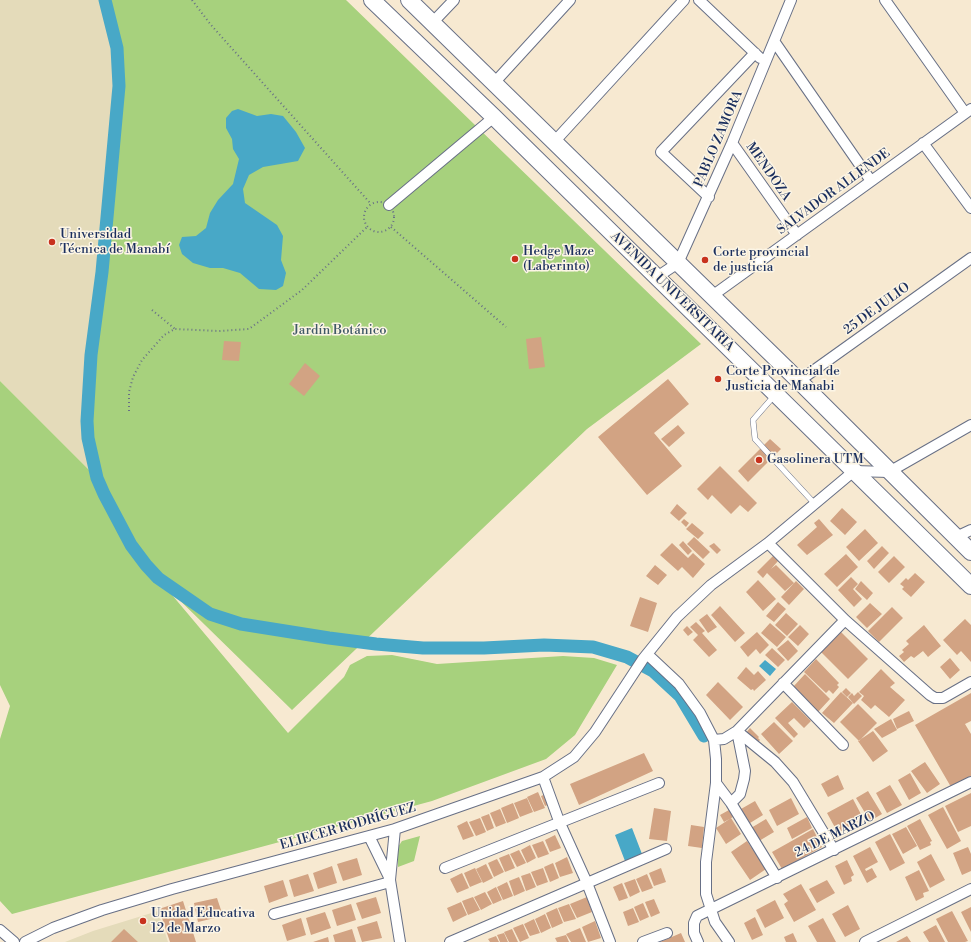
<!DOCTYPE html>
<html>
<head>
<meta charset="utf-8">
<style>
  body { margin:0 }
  canvas { display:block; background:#f7e9d1 }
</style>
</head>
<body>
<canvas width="971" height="942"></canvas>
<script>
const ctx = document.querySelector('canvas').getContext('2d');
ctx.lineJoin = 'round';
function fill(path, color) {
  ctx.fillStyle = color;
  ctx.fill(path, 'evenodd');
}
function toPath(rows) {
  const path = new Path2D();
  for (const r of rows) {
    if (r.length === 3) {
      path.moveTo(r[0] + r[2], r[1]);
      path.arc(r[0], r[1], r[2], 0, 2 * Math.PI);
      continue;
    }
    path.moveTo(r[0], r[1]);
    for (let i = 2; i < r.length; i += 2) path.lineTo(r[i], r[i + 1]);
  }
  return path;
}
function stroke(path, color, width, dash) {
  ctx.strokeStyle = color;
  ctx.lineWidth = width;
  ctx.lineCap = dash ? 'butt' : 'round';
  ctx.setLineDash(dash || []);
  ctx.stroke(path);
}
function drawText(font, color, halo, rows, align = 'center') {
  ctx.font = font + ' "Libre Bodoni",serif';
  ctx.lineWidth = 3;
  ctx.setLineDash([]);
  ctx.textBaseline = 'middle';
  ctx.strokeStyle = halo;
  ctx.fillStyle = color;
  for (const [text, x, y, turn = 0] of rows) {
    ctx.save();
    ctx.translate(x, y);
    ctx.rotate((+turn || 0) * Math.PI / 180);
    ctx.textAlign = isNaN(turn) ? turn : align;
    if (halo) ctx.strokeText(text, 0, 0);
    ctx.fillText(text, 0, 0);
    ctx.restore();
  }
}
fill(toPath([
  [0,0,105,0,117,48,119,86,117,114,89,383,88,438,97,478,0,381],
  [158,911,168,942,65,942,93,931]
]), '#e4dbba');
fill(toPath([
  [105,0,346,0,701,344,587,429,292,710,162,583,288,733,344,677,350,665,367,656,392,655,437,664,563,656,594,658,617,665,575,735,546,759,432,801,12,914,0,901,0,739,10,706,0,685,0,381,96,477,88,438,89,383,119,86,117,48],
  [420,836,414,861,398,867,398,847,402,841]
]), '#a7d17d');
fill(toPath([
  [238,109,257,116,271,114,283,116,296,132,305,148,298,161,263,167,249,175,243,189,245,203,277,225,283,236,281,260,286,273,283,286,276,290,259,289,240,273,223,268,210,268,193,263,182,254,179,245,182,237,196,236,206,228,210,213,218,200,233,184,239,159,233,149,232,139,226,128,226,118,232,111],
  [765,660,776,669,770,676,759,666],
  [632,828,642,854,625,861,615,835]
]), '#48a8c7');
stroke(toPath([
  [105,0,117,48,119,86,102,272,91,355,87,421,88,438,97,478,104,494,131,545,146,565,158,578,210,614,241,624,329,638,376,644,423,648,484,648,544,645,593,647,627,657,653,671,680,696,704,736]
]), '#48a8c7', 13);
fill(toPath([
  [541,337,545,367,529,369,526,339],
  [224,341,241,342,239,361,222,360],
  [305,363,320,376,304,396,289,384],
  [668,379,689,404,654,433,682,466,647,495,598,437],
  [678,425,685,433,669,447,661,439],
  [770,439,781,449,748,482,738,471],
  [720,466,757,503,748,512,740,505,731,514,712,495,708,500,697,489],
  [677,504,687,513,679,521,670,513],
  [842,508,857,522,845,535,830,521],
  [684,519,689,523,686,527,681,522],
  [819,519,833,535,807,555,797,545,817,527,814,523],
  [692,523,704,533,698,539,686,529],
  [865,529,878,543,859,561,846,547],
  [694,537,710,552,703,559,687,544],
  [683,541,692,551,688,555,679,545],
  [672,543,688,558,693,553,705,564,693,578,682,567,678,571,660,555],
  [714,543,721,550,717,554,709,546],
  [882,546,889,553,874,569,867,561],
  [846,554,858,567,837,587,824,574],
  [773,556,778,561,771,569,776,565,794,583,785,591,767,573,763,578,757,572],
  [894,556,905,567,889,583,878,572],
  [655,565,667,575,658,585,646,576],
  [915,573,925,582,911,597,902,589,904,587,900,584,906,578,908,580],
  [851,577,858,584,853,589,862,599,854,607,838,590],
  [758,580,776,599,763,611,746,592],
  [796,581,804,589,789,605,781,597],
  [861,581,873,593,867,600,855,589],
  [640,597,657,603,648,632,630,626],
  [778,602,786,609,774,622,766,616],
  [870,603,882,614,867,628,856,617],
  [720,606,745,633,735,642,711,615],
  [892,607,903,618,879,642,868,631],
  [786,613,798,624,787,636,775,625],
  [707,614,717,627,708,633,699,620],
  [965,619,971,625,971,662,961,651,957,655,943,640],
  [696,622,705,631,702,633,717,650,709,657,693,640,698,635,690,627],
  [770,623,786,637,777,647,761,633],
  [800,625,809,634,798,646,788,637],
  [924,625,941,646,928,657,923,651,914,658,911,656,904,662,899,656,904,652,902,650,909,644,906,641],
  [687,626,693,632,688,636,683,630],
  [757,632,769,645,760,654,756,649,748,657,740,647],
  [841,632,868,659,848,679,821,652],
  [788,640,798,651,788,661,777,649],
  [772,648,785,660,778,667,765,655],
  [950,658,960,670,950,679,940,667],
  [816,659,839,683,837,685,839,687,833,694,829,690,826,693,804,672],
  [746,667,754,675,758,671,766,680,754,691,753,689,751,690,737,678],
  [881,669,895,683,890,687,905,700,889,717,875,705,871,709,861,700,864,696,859,692],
  [805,674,830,699,818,712,793,687],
  [718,682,743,707,730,720,706,695],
  [846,688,851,693,847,697,842,692],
  [841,692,853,703,834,723,822,713],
  [858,692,862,696,854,704,848,697,852,693,854,696],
  [971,693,971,721,965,724,971,734,971,776,951,787,915,725],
  [792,702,811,721,804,728,794,718,788,723,798,734,794,738,775,718],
  [858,704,877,723,859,741,840,722],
  [909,711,914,721,897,729,893,719],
  [891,719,897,730,882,738,874,729],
  [774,722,793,741,779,754,761,734],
  [750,728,759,737,758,738,760,740,756,744,745,734],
  [873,731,888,751,873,762,858,741],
  [644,753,653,771,579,805,570,784],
  [925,762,940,784,927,793,911,771],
  [910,773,921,793,909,800,898,780],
  [838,775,844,789,828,797,821,784],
  [890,785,902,805,887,813,876,793],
  [868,791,882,814,870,821,856,798],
  [538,792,545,808,534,812,527,797],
  [549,793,553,803,545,806,541,796],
  [971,793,971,826,958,832,945,806],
  [527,798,533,812,520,817,514,803],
  [791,798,799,814,777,826,769,810],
  [853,799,863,818,838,833,827,813],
  [755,801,763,815,750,823,741,809],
  [513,803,519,818,507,823,501,808],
  [943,807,961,841,947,849,928,815],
  [654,808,671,811,667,841,649,839],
  [500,809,506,823,496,827,490,813],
  [729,810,733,817,724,822,720,815],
  [489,814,494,828,487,831,481,817],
  [807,817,812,828,792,839,787,828],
  [480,818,486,832,476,836,469,822],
  [731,818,741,834,726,844,716,828],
  [766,819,774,832,759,841,751,828],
  [920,819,932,841,930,842,931,845,920,850,907,826],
  [467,821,474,836,463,840,457,826],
  [691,825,704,827,702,848,688,846],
  [906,827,917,846,903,854,892,834],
  [813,829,822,847,782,869,772,852],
  [890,834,905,863,890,871,875,842],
  [555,835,561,848,550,852,545,840],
  [543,841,549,854,538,858,532,845],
  [747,841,766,869,750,880,731,852],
  [530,845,536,858,527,863,521,850],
  [870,847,878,862,865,869,866,871,872,868,877,877,867,883,853,856],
  [968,847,971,854,971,871,962,875,953,853],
  [519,850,526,863,517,867,510,854],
  [509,854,515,868,505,872,499,858],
  [931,854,945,880,930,888,917,862],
  [567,857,573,873,560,877,555,863],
  [357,858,362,875,343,881,337,864],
  [497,859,504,872,494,877,488,863],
  [847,860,854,875,851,877,852,881,844,885,835,866],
  [553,863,559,878,550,882,544,867],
  [486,864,493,878,483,883,476,869],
  [332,866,337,883,318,889,313,873],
  [475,868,482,882,470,887,464,873],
  [543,868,548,882,537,886,531,872],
  [661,868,666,882,654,886,649,873],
  [919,870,929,891,923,893,924,897,916,901,905,877],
  [462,873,469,888,457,893,450,879],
  [530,873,536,887,526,891,521,876],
  [308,874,314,891,294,897,289,880],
  [647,874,653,888,642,892,636,879],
  [519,877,525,891,514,896,509,881],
  [635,879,640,892,630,897,624,883],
  [283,880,288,896,269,903,264,886],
  [827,880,835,893,817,903,809,889],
  [507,882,513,896,503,900,497,887],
  [622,883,628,898,619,901,613,887],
  [801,884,816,910,794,922,784,904,788,901,783,894],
  [496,887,502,900,493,904,487,892],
  [485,892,492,904,481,910,474,897],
  [376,897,381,913,362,919,356,903],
  [473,897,480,910,468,915,462,901],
  [587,897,592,912,577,918,570,904],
  [217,898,223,916,198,922,194,903],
  [654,899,660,913,651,917,645,902],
  [775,900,784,918,765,928,756,910],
  [183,901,196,942,170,942,159,909],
  [461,902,467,915,453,922,447,908],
  [643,903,649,917,640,921,634,907],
  [351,904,356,920,337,926,332,910],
  [569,904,576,919,564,922,558,908],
  [848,905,860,929,845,937,832,914],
  [971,907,971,932,961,912],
  [557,908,563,923,552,928,546,913],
  [633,908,639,922,628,926,623,912],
  [952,911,968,941,965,942,948,942,936,919],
  [325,912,331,928,311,935,306,918],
  [545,914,551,928,541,933,535,919],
  [755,917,763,935,752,940,744,923],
  [301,918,306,935,287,941,282,925],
  [823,918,836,942,817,942,808,926],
  [534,919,540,933,530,936,524,924],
  [377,921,382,938,362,942,357,927],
  [595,921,601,938,588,942,582,927],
  [523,924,529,938,520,942,513,928],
  [936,925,945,942,929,942,923,932],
  [580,928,586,942,571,942,566,934],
  [124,929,138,942,111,942],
  [352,929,356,942,335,942,333,935],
  [512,929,518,942,509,942,504,932],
  [504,933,508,942,500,942,497,935],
  [681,933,685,942,660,942],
  [793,933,797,942,786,942,784,937],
  [566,935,569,942,557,942,555,938],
  [496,936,499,942,490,942,488,939],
  [907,936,911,942,896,942],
  [328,937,329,942,313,942]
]), '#d2a383');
const lane = toPath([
  [774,396,753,420,755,439,814,503]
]);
const street = toPath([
  [699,0,760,58],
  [885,0,965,113],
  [433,22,454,0],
  [774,41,871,181],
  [495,82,570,0],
  [555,141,684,0],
  [732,143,797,235],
  [923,143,971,208],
  [709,197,661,152,755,53],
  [389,205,494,117],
  [657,277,678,263,732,143,791,0],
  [712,296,971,109],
  [799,381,971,258],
  [956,537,971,530],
  [768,543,845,620,930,695,935,698,943,698,971,682],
  [647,654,679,684,700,713,714,740,716,759,716,783,706,862,706,894,715,922,729,942],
  [783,683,843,745],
  [737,731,775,762,793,782,834,850],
  [714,740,724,739,737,731,845,620],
  [543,777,559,821,587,883,610,942],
  [716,783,731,803,777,878],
  [731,803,740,794,744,779,745,771,737,731],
  [395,829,390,880,400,942],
  [369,836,390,879],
  [445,868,659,783],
  [274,914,390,882],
  [0,930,14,942],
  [25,942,53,928,102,910,172,889,395,829,543,777,574,757,595,732,643,659,677,617,711,585,768,543,854,471,889,472,971,425],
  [450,942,666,849],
  [643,942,667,933],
  [698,942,694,933,694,923,697,916,971,782],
  [865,942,971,889]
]);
const primary = toPath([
  [372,0,494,117,971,586],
  [409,0,799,381,971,552]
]);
stroke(lane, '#687086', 6);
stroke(street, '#687086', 12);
stroke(primary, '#687086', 18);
stroke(toPath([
  [192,0,211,25,371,204],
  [379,217,15],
  [391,227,506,327],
  [152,310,175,329],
  [129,411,129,392,133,377,142,360,164,335,175,329,219,331,249,329,302,290,367,227]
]), '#687086', 2, [1, 3]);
stroke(lane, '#fff', 5);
stroke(street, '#fff', 10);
stroke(primary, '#fff', 16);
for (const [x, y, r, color] of [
  [52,242,4,"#c8321e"],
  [515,259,4,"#c8321e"],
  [705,260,4,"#c8321e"],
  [718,379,4,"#c8321e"],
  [759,460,4,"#c8321e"],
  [143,921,4,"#c8321e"]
]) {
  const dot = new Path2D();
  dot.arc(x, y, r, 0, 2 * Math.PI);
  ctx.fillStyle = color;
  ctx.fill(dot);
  stroke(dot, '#fcf5e5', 1.5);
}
drawText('13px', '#1b2f5e', '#fcf5e5', [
  ["PABLO ZAMORA",719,139,-67],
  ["MENDOZA",768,172,55],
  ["SALVADOR ALLENDE",834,192,-36],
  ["AVENIDA UNIVERSITARIA",672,292,44],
  ["25 DE JULIO",877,309,-36],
  ["ELIECER RODRÍGUEZ",348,827,-16],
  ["24 DE MARZO",835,835,-26]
]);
drawText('13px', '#1b2f5e', '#fcf5e5', [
  ["Universidad",60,235],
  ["Técnica de Manabí",60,250],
  ["Hedge Maze",523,252],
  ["(Laberinto)",523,267],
  ["Corte provincial",713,253],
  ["de justicia",713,268],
  ["Corte Provincial de",726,372],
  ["Justicia de Manabi",726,387],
  ["Gasolinera UTM",767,460],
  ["Unidad Educativa",151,914],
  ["12 de Marzo",151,929]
], 'left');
drawText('13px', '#3e5866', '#fcf5e5', [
  ["Jardín Botánico",340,331]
]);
</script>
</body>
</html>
